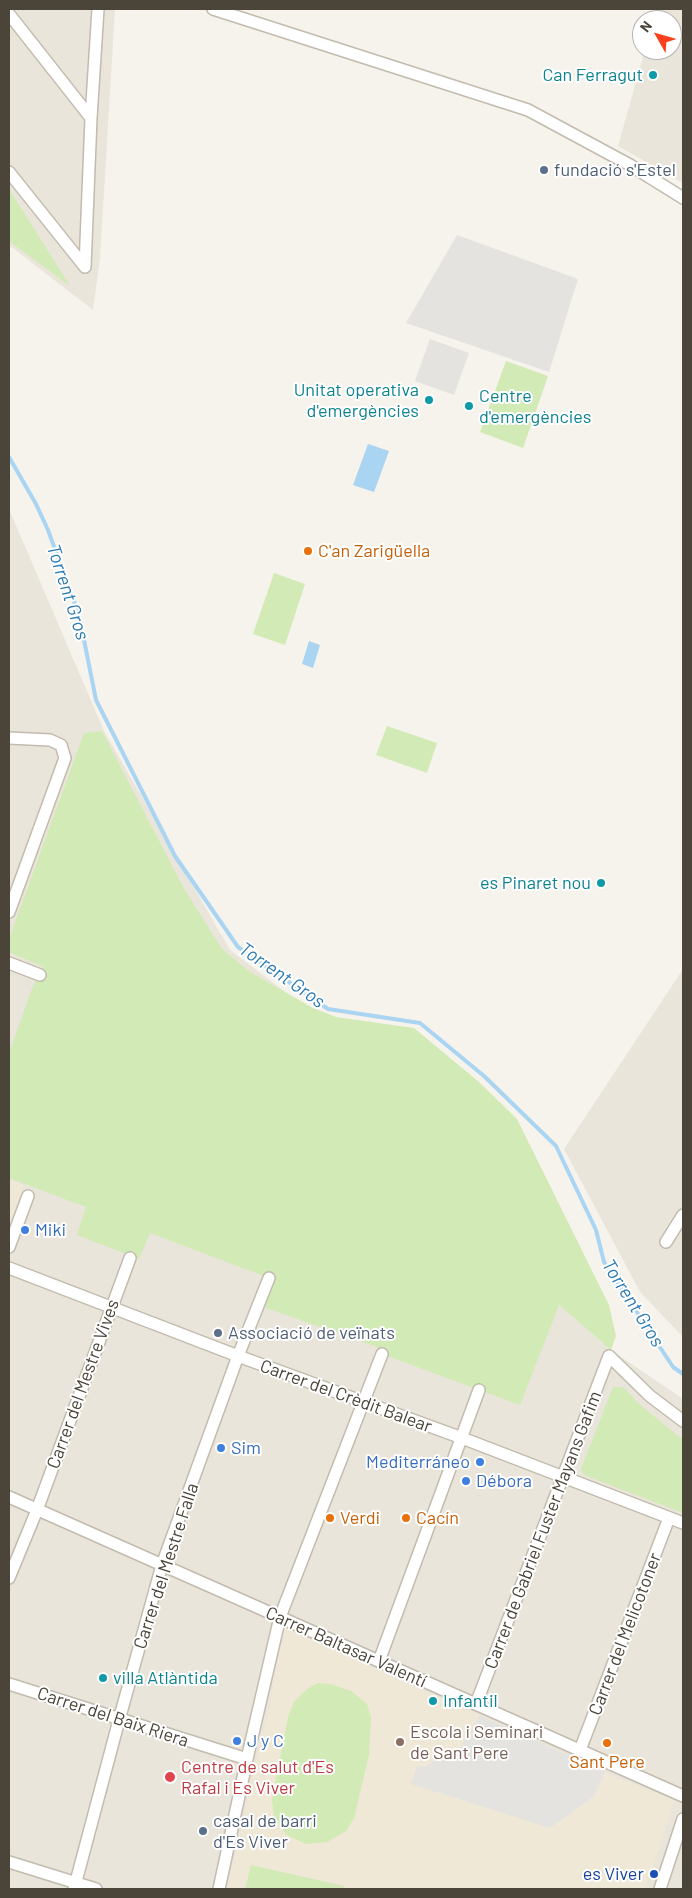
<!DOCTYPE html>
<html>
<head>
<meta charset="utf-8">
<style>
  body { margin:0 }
  #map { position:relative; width:692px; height:1898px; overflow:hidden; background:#f6f3ec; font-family:Barlow,sans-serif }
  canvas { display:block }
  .frame { position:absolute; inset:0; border:10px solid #4b4439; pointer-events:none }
  .north { position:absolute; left:632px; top:10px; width:50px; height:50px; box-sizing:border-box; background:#fff; border:1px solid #b7b4b0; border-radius:50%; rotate:308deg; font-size:14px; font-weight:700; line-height:20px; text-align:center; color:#4b4439 }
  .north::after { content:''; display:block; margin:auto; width:18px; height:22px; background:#fc3f1d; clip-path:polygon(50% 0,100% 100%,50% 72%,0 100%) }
</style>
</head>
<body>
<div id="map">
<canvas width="692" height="1898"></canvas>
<div class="frame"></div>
<div class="north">N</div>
</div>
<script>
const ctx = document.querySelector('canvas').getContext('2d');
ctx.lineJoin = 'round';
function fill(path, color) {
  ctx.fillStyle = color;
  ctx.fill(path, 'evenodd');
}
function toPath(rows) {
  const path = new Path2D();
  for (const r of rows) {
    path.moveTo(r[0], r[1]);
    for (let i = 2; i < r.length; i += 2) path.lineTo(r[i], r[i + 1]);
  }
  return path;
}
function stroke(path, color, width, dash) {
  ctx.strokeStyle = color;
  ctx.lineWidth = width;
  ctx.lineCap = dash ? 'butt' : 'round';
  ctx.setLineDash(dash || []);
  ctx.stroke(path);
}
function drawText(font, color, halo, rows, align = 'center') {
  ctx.font = font + ' Barlow,sans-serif';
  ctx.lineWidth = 4;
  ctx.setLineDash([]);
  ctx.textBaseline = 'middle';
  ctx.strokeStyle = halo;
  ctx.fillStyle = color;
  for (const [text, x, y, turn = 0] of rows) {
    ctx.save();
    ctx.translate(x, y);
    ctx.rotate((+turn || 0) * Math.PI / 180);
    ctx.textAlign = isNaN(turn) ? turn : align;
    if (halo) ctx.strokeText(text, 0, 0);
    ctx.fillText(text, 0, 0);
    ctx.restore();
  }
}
fill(toPath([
  [9,9,115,9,100,258,93,310,9,245],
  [657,9,683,9,683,183,618,146,645,50,672,50,672,20,654,20],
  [9,509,104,731,230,950,325,1022,559,1305,611,1350,683,1399,683,1889,9,1889],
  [683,969,683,1337,640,1292,564,1149]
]), '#eae5da');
fill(toPath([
  [9,1179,24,1185,9,1225],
  [284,1628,616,1777,674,1801,646,1889,227,1889,270,1704]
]), '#efe8d6');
fill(toPath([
  [9,189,70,286,9,241],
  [506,361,548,376,523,448,480,432],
  [274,573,305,584,285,645,253,634],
  [387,726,437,743,427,773,376,755],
  [102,731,183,887,222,949,250,972,313,1008,336,1017,414,1028,479,1082,517,1119,609,1305,616,1336,611,1350,559,1305,520,1405,382,1354,377,1347,266,1308,269,1278,150,1233,139,1259,77,1235,86,1207,9,1178,9,1053,33,986,40,975,43,967,9,952,9,939,84,733],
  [613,1387,623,1387,638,1403,683,1440,683,1513,584,1475,581,1469],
  [318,1683,330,1684,351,1691,367,1704,371,1717,369,1755,354,1818,346,1831,327,1842,305,1844,287,1835,274,1819,272,1799,288,1717,294,1702,306,1690],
  [251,1865,344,1886,343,1889,245,1889]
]), '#d2eab5');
fill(toPath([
  [457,235,578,279,549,372,406,323],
  [430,339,469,353,454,395,415,381],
  [480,1716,605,1772,594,1796,550,1828,411,1784,417,1766,425,1767,437,1759,452,1761]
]), '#e5e3e0');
fill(toPath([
  [368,444,389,451,374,492,353,485],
  [309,641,320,645,313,668,302,664]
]), '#a9d4f2');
stroke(toPath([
  [9,457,36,504,48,530,79,615,96,700,175,856,238,947,328,1009,420,1023,484,1076,556,1146,596,1230,604,1262,673,1367,683,1374]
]), '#a9d4f2', 4);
const minor = toPath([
  [213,9,528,110,630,165,683,198],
  [9,14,91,118],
  [9,172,85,267],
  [85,267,91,118,98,9],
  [9,738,50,740,61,745,65,758,9,912],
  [9,963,40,975],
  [666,1242,683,1215],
  [9,1247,28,1196],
  [9,1268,238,1356,462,1438,683,1523],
  [9,1497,683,1796],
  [9,1578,37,1510,130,1258],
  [379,1661,479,1390],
  [9,1684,247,1759],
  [476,1704,609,1356,650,1396,683,1421],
  [580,1750,669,1518],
  [9,1862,96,1889],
  [74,1889,119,1720,162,1565,238,1356,269,1278],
  [219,1889,247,1759,280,1617,382,1354],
  [660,1889,683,1819]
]);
stroke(minor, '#c2bbae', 14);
stroke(minor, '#fff', 11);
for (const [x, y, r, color] of [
  [653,75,5,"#0f9aa8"],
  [544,170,5,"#5c6f8a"],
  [429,400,5,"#0f9aa8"],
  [469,406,5,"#0f9aa8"],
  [308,551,5,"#e8710a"],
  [601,883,5,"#0f9aa8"],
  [25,1230,5,"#3f7fe0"],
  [218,1333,5,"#5c6f8a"],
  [221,1448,5,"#3f7fe0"],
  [480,1462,5,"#3f7fe0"],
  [466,1481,5,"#3f7fe0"],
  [330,1518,5,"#e8710a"],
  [406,1518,5,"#e8710a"],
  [103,1678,5,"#0f9aa8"],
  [433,1701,5,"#0f9aa8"],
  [237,1741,5,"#3f7fe0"],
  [400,1742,5,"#8d6e63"],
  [607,1743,5,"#e8710a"],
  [170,1777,6,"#e0444e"],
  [203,1831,5,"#5c6f8a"],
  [654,1874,5,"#1a4fb4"]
]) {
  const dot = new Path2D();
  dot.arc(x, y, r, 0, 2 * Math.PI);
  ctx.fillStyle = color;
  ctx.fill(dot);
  stroke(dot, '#fff', 2);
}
drawText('18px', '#0d838f', '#fff', [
  ["Can Ferragut",643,75],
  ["Unitat operativa",419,390],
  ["d'emergències",419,411],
  ["Centre",479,396,"left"],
  ["d'emergències",479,417,"left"],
  ["es Pinaret nou",591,883],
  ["villa Atlàntida",113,1678,"left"],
  ["Infantil",443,1701,"left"]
], 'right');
drawText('18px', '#4e5e75', '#fff', [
  ["fundació s'Estel",554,170],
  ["Associació de veïnats",228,1333],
  ["casal de barri",213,1821],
  ["d'Es Viver",213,1842]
], 'left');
drawText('18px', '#c56008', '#fff', [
  ["C'an Zarigüella",318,551],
  ["Verdi",340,1518],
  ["Cacín",416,1518],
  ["Sant Pere",607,1762,"center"]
], 'left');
drawText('18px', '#366cbe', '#fff', [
  ["Miki",35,1230],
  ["Sim",231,1448],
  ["Mediterráneo",470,1462,"right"],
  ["Débora",476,1481],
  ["J y C",247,1741]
], 'left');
drawText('18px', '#4b4439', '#fff', [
  ["Carrer del Mestre Vives",83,1384,-70],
  ["Carrer del Crèdit Balear",346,1396,20],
  ["Carrer de Gabriel Fuster Mayans Gafim",543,1530,-69],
  ["Carrer del Mestre Falla",166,1566,-72],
  ["Carrer del Melicotoner",625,1634,-69],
  ["Carrer Baltasar Valentí",346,1647,24],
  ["Carrer del Baix Riera",113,1717,18]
]);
drawText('18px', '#785e54', '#fff', [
  ["Escola i Seminari",410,1732],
  ["de Sant Pere",410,1753]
], 'left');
drawText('18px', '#be3a42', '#fff', [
  ["Centre de salut d'Es",181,1767],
  ["Rafal i Es Viver",181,1788]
], 'left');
drawText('18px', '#164399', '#fff', [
  ["es Viver",644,1874]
], 'right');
drawText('italic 19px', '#2e7ab2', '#fff', [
  ["Torrent Gros",68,592,72],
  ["Torrent Gros",282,975,35],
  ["Torrent Gros",633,1303,58]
]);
</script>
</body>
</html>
